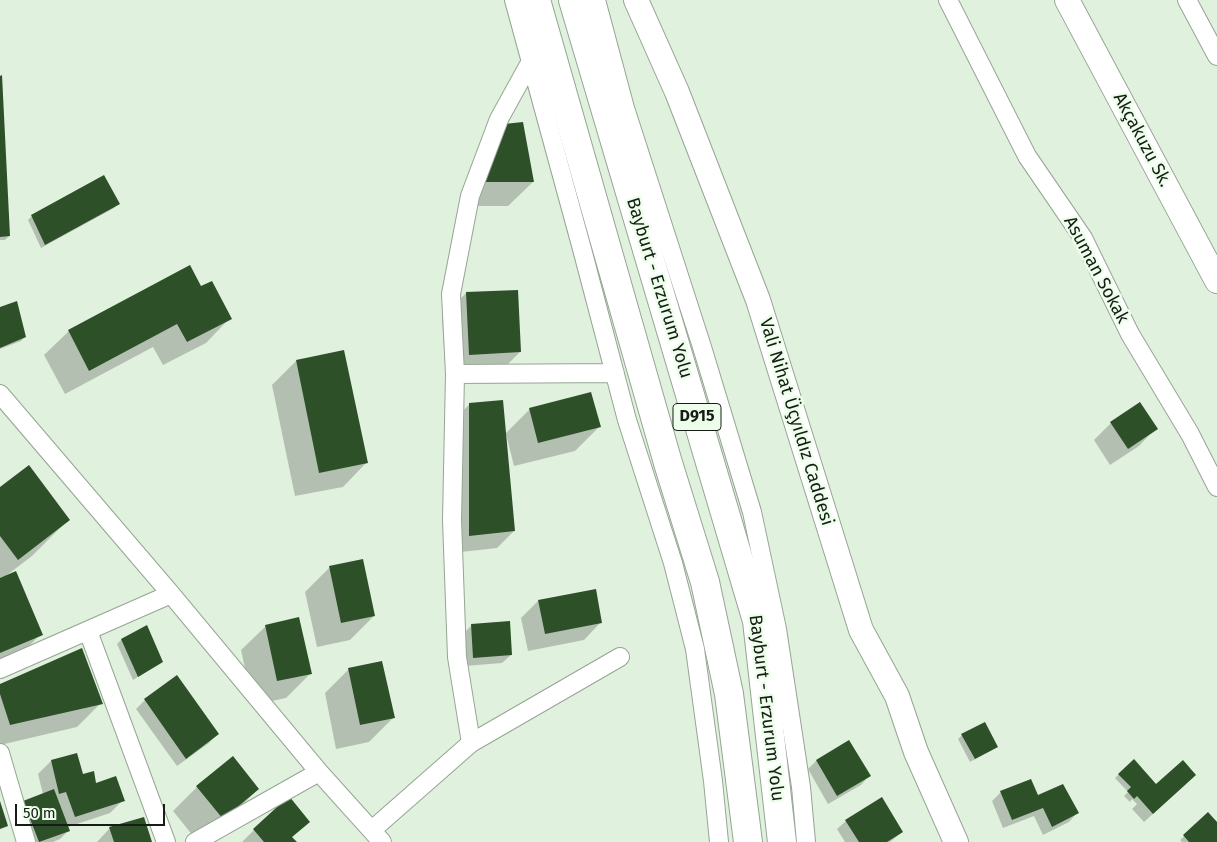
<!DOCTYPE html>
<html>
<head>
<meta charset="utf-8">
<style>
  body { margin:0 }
  #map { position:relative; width:1217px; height:842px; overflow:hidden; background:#e0f1de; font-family:"Fira Sans",sans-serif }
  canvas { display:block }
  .scale { position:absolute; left:15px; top:804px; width:150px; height:22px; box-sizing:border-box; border:2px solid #161c16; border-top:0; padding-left:6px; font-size:15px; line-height:18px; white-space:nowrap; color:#161c16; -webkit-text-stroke:4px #edfeeb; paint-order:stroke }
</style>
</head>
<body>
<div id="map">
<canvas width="1217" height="842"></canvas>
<div class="scale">50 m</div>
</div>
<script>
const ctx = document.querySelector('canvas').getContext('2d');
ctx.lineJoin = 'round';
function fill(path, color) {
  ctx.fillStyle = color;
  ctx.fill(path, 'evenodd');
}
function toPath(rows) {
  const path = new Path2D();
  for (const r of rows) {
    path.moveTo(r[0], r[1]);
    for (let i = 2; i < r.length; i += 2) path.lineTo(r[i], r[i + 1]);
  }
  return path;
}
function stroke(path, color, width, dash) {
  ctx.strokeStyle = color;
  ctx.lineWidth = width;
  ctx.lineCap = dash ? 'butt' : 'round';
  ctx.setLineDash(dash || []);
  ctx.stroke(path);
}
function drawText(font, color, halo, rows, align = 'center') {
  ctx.font = font + ' "Fira Sans",sans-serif';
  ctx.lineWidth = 5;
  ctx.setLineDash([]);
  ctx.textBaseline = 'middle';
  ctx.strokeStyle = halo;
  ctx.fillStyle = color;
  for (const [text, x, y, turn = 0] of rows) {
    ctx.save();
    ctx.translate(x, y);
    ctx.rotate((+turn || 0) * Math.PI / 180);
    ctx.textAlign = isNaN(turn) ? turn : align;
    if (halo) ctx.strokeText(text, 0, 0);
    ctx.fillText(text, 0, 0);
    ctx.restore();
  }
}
fill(toPath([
  [0,77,9,236,5,240,0,240],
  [480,149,533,182,508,206,462,206],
  [118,204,114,208,41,248,28,220,32,216],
  [201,288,230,318,206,343,163,365,153,347,65,394,44,355,69,331],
  [466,293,520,352,496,376,446,378,442,318],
  [0,308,25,337,21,341,0,349],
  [296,361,367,462,343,487,295,496,272,385],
  [470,404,514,531,497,548,452,553,452,421],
  [530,409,599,427,575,451,514,466,506,434,505,434],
  [1111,423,1156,428,1139,446,1110,465,1094,440],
  [0,488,69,519,32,556,7,575,41,634,4,671,0,673],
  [329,568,374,616,350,640,317,647,305,592],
  [538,601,601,622,584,640,528,651,521,618],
  [266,626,310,674,286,698,253,705,241,650],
  [471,626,511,655,502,663,465,666,463,634],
  [146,627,157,665,133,680,117,644,121,640],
  [349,669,393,718,369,742,336,749,325,693],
  [177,677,217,734,209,743,177,766,136,709,145,700],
  [0,686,101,703,77,727,0,745],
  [962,735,996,746,992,750,970,762,958,739],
  [849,742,869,776,861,785,828,804,808,769,816,761],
  [51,761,82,776,123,800,110,813,68,827,69,830,60,839,53,842,27,842,23,802,43,794,38,774],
  [1133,761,1156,786,1186,784,1144,822,1132,809,1137,804,1132,799,1130,802,1124,796,1128,792,1115,778],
  [197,787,258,789,234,813,198,842,173,811],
  [1001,792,1037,797,1077,813,1069,822,1043,835,1034,816,1003,828,992,801],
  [1208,814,1217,824,1217,842,1182,842,1180,840],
  [846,821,902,832,890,842,845,842,837,829],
  [308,822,291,838,295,842,242,842,254,830],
  [110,828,151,842,97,842]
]), '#0003');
fill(toPath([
  [2,75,10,236,0,237,0,76],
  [523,122,534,182,485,182,504,124],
  [104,175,120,204,45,245,31,215],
  [190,265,201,286,212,281,232,319,187,342,177,324,89,371,68,330],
  [518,290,521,352,469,355,466,292],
  [17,301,26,337,0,348,0,307],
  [344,350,368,463,319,473,296,360],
  [591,392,601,427,538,443,529,408],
  [503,400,515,531,469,536,469,403],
  [1140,402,1158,429,1128,449,1110,422],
  [29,465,70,520,18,560,0,536,0,487],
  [363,559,375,616,341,623,329,566],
  [16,571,43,635,0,653,0,578],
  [596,589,602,623,545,634,538,600],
  [299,617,312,674,277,681,265,625],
  [510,621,512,655,473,658,471,624],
  [147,625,163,662,138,677,121,639],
  [82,648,103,704,10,725,0,694,0,684],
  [382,661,395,718,360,725,348,668],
  [177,675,219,734,186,759,144,699],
  [985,722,998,747,975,759,961,734],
  [849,740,871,776,837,796,816,760],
  [77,753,83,774,94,771,96,783,116,776,125,801,75,817,66,792,59,794,51,760],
  [233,756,259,789,223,819,196,786],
  [1134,759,1156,784,1183,760,1196,775,1153,814,1137,796,1134,799,1127,791,1131,787,1118,774],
  [1031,779,1038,795,1063,784,1079,813,1052,827,1043,808,1012,820,1000,791],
  [54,789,70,831,39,842,23,801],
  [289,796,310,822,292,837,297,842,264,842,253,829],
  [882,797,903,832,887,842,859,842,845,820],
  [0,801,8,826,0,829],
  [1208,812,1217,822,1217,842,1189,842,1183,835],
  [144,817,152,842,114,842,109,827]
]), '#2d5029');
const minor = toPath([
  [514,0,582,249,627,420,673,563,695,649,713,781,719,842],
  [596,0,625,108,702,347,752,512,777,629,801,787,806,842],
  [948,0,1027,156,1083,238,1130,334,1190,434,1217,487],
  [1187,0,1217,56],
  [455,374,615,373],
  [0,394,171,594,319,772,382,842],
  [88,631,166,842],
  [0,669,171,594],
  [471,743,457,657,452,520,455,374,451,294,470,196,499,119,531,61],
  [0,753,26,842],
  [372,830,471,743,620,657],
  [195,842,319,772]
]);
const secondary = toPath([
  [636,0,677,92,758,300,861,630,897,696,916,752,956,842],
  [1067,0,1217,281]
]);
const trunk = toPath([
  [536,0,668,463,705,582,729,694,748,842],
  [573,0,757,621,782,842]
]);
stroke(minor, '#96a594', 20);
stroke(secondary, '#96a594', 26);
stroke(trunk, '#96a594', 30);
stroke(minor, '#fff', 18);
stroke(secondary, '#fff', 24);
stroke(trunk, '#fff', 28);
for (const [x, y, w] of [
  [697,417,48]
]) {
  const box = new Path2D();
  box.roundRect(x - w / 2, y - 13.5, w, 27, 4);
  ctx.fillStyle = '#edfeeb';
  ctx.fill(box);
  stroke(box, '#161c16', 1);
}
drawText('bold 16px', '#161c16', null, [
  ["D915",697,417]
]);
drawText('18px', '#161c16', '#edfeeb', [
  ["Akçakuzu Sk.",1142,140,62],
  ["Asuman Sokak",1096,270,62],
  ["Bayburt - Erzurum Yolu",659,288,73],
  ["Vali Nihat Üçyıldız Caddesi",796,422,73],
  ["Bayburt - Erzurum Yolu",766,708,83]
]);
</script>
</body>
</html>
